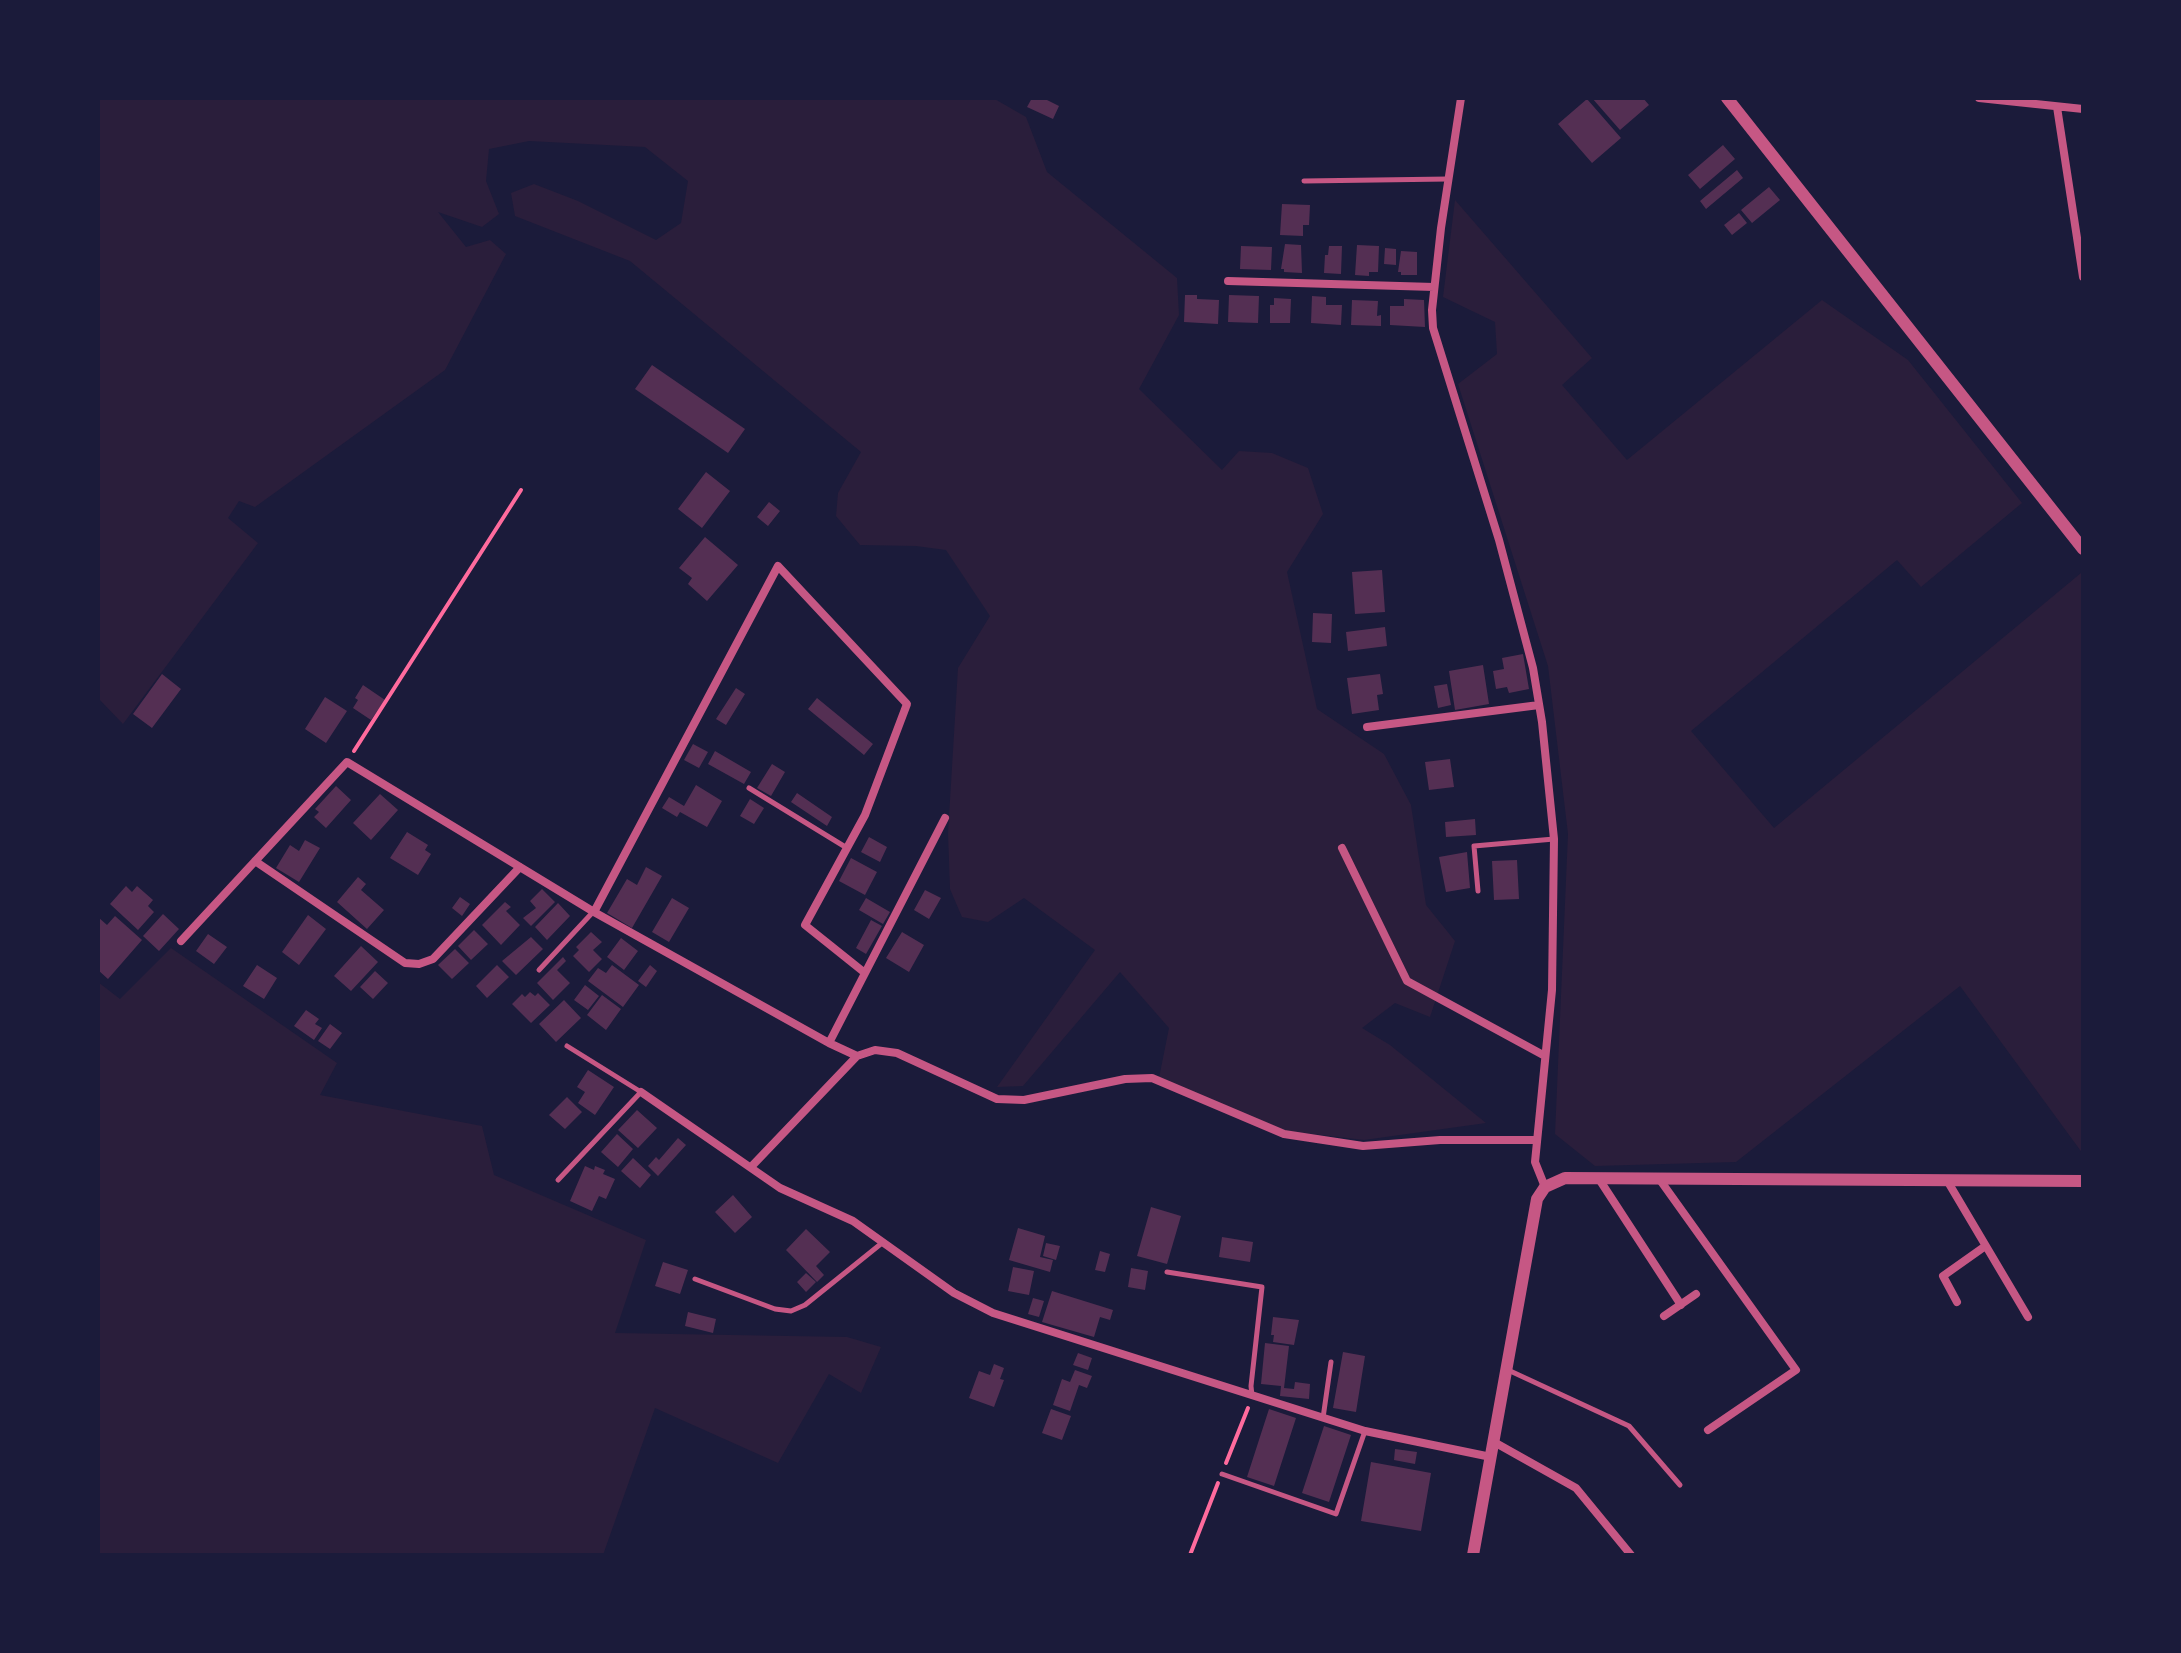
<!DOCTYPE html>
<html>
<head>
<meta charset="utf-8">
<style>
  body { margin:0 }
  #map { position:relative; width:2181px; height:1653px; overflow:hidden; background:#1b1b3a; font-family:Jost,sans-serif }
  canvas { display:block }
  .frame { position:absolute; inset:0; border:100px solid #1b1b3a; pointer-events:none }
</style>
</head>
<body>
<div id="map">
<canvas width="2181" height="1653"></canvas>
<div class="frame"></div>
</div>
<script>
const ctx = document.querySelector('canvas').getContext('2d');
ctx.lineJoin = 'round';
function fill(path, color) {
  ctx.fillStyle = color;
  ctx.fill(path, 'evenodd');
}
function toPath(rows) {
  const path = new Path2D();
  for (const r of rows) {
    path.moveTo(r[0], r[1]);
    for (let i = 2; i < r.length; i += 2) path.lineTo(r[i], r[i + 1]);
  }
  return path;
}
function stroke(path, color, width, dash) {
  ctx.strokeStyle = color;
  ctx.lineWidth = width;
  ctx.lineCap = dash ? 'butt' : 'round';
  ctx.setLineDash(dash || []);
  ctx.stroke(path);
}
fill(toPath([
  [98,98,993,98,1026,117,1047,172,1177,278,1179,315,1139,389,1222,470,1239,451,1272,453,1308,468,1323,514,1287,572,1317,709,1384,754,1411,805,1426,905,1455,941,1430,1017,1395,1003,1362,1028,1390,1045,1486,1123,1364,1140,1286,1131,1159,1078,1169,1028,1120,972,1023,1086,997,1087,1095,950,1024,898,988,922,962,917,950,889,948,833,958,668,990,616,946,550,916,546,860,545,836,516,838,493,861,452,630,261,515,216,511,193,534,184,578,201,656,240,681,223,688,181,645,147,529,141,489,149,486,181,499,214,482,227,438,212,466,247,490,240,506,254,445,370,255,507,239,501,228,518,258,543,123,724,98,698],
  [1455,200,1592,358,1562,385,1627,460,1822,300,1908,360,2022,503,1921,587,1897,560,1691,731,1774,828,2081,573,2083,576,2083,1154,1960,986,1736,1162,1595,1166,1555,1134,1568,834,1548,666,1458,384,1497,354,1495,322,1443,297],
  [171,948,337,1063,320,1095,482,1126,494,1175,646,1240,615,1333,847,1337,881,1347,861,1393,829,1374,778,1463,655,1408,603,1555,98,1555,98,982,120,999]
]), '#2a1e3b');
fill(toPath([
  [1032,98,1043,98,1059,106,1053,119,1027,107],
  [1592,98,1643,98,1649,105,1620,130],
  [1587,99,1621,138,1592,163,1558,124],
  [1723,145,1735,159,1700,189,1688,175],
  [1737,170,1743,178,1706,209,1700,201],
  [1769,187,1780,200,1752,223,1741,210],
  [1282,204,1310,205,1309,225,1303,225,1303,236,1280,235],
  [1739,213,1747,223,1732,235,1724,225],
  [1285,244,1301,245,1302,273,1284,272,1284,269,1281,269],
  [1357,245,1379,246,1378,272,1369,272,1369,276,1355,275],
  [1241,246,1272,247,1271,270,1240,269],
  [1329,246,1342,246,1341,274,1324,273,1325,255,1328,255],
  [1385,248,1396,249,1396,265,1384,264],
  [1401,251,1417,252,1417,275,1401,275,1401,272,1398,272],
  [1185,295,1197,295,1197,299,1219,300,1218,324,1184,322],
  [1229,295,1259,296,1258,323,1228,322],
  [1312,296,1326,297,1326,305,1342,305,1341,325,1311,323],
  [1274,298,1291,299,1290,323,1270,323,1270,305,1274,305],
  [1404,299,1424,300,1425,327,1390,325,1390,306,1404,306],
  [1352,300,1378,301,1377,316,1381,315,1381,326,1351,325],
  [652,365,745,429,728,453,635,389],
  [706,472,730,491,702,528,678,509],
  [769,502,780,511,768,526,757,517],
  [705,537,738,565,707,601,688,584,692,578,679,568],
  [1382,570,1385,612,1355,614,1352,572],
  [1313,613,1332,614,1331,643,1312,642],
  [1385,627,1387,646,1348,651,1346,632],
  [1523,654,1529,689,1509,693,1507,687,1496,689,1493,671,1504,669,1502,658],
  [1483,665,1489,704,1455,710,1449,671],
  [162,674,181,689,152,728,133,714],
  [1380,674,1383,694,1377,695,1379,710,1352,714,1347,678],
  [1447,684,1451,705,1438,708,1434,686],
  [363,685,385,700,371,720,353,708,358,700,355,698],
  [736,688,745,694,726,725,716,719],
  [325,697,347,711,326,743,305,729],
  [817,698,873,744,864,755,808,709],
  [693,744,708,752,699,768,684,760],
  [715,751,751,772,744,784,708,764],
  [1450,759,1454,787,1429,790,1425,762],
  [772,764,785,772,771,796,757,788],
  [696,785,722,801,707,827,680,812,677,817,662,808,669,797,684,806],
  [336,786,351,800,326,828,314,817,319,812,315,809],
  [797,793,832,817,827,826,791,802],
  [380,794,398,810,371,840,353,823],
  [750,799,764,808,754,824,740,816],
  [1475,819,1476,835,1446,837,1445,822],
  [407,832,428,845,425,850,431,854,418,875,390,858],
  [869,837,887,847,880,862,861,852],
  [305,840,320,848,299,882,276,868,290,845,299,851],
  [1467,852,1470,888,1446,892,1439,857],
  [851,858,877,872,865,895,839,881],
  [1517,860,1519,899,1494,900,1492,861],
  [646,867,662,876,632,928,607,913,627,879,637,885],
  [358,877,366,884,361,890,384,910,367,929,337,902],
  [126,886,132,892,137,886,153,900,148,906,154,912,138,930,110,904],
  [542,889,555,902,531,926,523,918,536,908,530,901],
  [925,890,941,898,929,919,914,910],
  [460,897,470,904,462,916,452,908],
  [672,898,689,908,669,942,652,932],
  [866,898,890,912,883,924,859,910],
  [505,902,511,907,506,911,520,925,501,945,482,925],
  [558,903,570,916,547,940,535,927],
  [163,914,179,929,159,951,143,936],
  [308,915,326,929,299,965,282,952],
  [115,916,142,940,108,979,98,970,98,917,107,925],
  [871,920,882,926,866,954,856,948],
  [474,930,488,944,471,960,458,946],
  [591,932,602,942,593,950,602,959,589,972,573,956,579,950,576,947],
  [902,932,924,945,909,972,886,958],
  [208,934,227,947,214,964,196,951],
  [531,937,543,949,516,975,502,961],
  [621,938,638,951,624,970,607,957],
  [361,946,378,962,351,991,334,976],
  [455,949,469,963,452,979,438,965],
  [563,957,566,961,557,970,570,983,553,1000,537,983],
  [257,965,277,978,264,999,243,986],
  [497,965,509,977,487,998,476,986],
  [612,965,639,985,623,1007,588,981,598,968,606,973],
  [650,965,657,971,646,987,638,981],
  [375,971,388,983,373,999,360,987],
  [585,985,599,996,588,1010,574,1000],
  [530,992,535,996,538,993,550,1005,531,1023,512,1004,522,994,525,997],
  [602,995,621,1009,606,1030,587,1015],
  [564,1000,581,1018,556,1042,539,1024],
  [306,1010,319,1019,315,1024,322,1028,314,1040,294,1026],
  [330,1024,342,1033,330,1049,318,1041],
  [588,1070,614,1087,595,1115,578,1103,585,1092,577,1087],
  [567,1097,582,1112,565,1129,549,1115],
  [637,1110,657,1128,638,1148,618,1130],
  [617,1134,633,1149,618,1167,601,1152],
  [678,1138,686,1145,658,1176,648,1166,656,1157,659,1160],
  [633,1158,651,1175,640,1188,621,1171],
  [585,1166,594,1170,595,1166,605,1170,603,1174,615,1179,606,1199,599,1196,592,1211,570,1201],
  [733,1195,752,1217,735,1233,715,1212],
  [1151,1207,1181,1216,1167,1264,1137,1256],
  [1018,1228,1045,1236,1040,1257,1053,1260,1050,1272,1009,1260],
  [806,1229,830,1252,816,1266,824,1275,817,1282,786,1250],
  [1222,1237,1253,1242,1250,1262,1219,1257],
  [1046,1243,1060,1246,1056,1260,1043,1256],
  [1100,1251,1110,1254,1105,1272,1095,1270],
  [663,1262,688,1270,680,1294,655,1286],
  [1013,1267,1034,1271,1029,1295,1008,1291],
  [1131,1268,1148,1271,1145,1290,1128,1287],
  [806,1273,816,1282,806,1292,797,1282],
  [1052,1291,1113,1310,1110,1320,1100,1317,1094,1337,1042,1322],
  [1033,1298,1044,1301,1039,1317,1028,1314],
  [688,1312,716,1319,713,1333,685,1326],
  [1273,1317,1299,1320,1294,1345,1273,1342,1274,1335,1271,1335],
  [1265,1343,1289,1346,1284,1388,1294,1389,1295,1382,1310,1384,1309,1399,1280,1396,1281,1386,1261,1384],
  [1343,1352,1365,1356,1356,1412,1333,1408],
  [1078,1353,1092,1358,1088,1370,1073,1365],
  [994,1364,1004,1368,1000,1379,1004,1380,994,1407,969,1398,979,1371,990,1375],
  [1075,1370,1092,1376,1087,1388,1079,1385,1070,1411,1053,1405,1062,1379,1070,1382],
  [1051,1409,1071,1416,1062,1440,1042,1433],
  [1269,1409,1296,1418,1274,1486,1247,1477],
  [1324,1426,1351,1435,1329,1502,1302,1493],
  [1395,1449,1417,1452,1415,1464,1394,1460],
  [1371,1462,1431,1473,1421,1531,1361,1521]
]), '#542f53');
stroke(toPath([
  [354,751,521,490],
  [1226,1463,1248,1408],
  [1190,1555,1218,1483]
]), '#ff6b9d', 4);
stroke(toPath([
  [1304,181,1448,179],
  [749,788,847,848],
  [1478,891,1474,846,1554,839],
  [539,970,593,912],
  [558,1180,641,1092,567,1046],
  [1167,1272,1262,1287,1251,1386,1252,1396],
  [695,1279,775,1309,791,1311,805,1305,882,1243],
  [1508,1370,1629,1426,1680,1485],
  [1323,1418,1331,1362],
  [1222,1474,1336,1514,1365,1431]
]), '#c65784', 5);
stroke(toPath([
  [1461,98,1441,228,1432,310,1433,328,1499,540,1533,668,1542,722,1554,839,1552,990,1535,1162,1545,1187],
  [1979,98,2083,109],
  [2057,107,2083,277],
  [1228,281,1434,287],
  [1367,727,1539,705],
  [1342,848,1407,981,1545,1056],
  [255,861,405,963,419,964,433,959,520,867],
  [594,912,778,566,907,704,865,815,805,925,865,973],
  [181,941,347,762,594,912,829,1043,857,1056],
  [829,1043,945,818],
  [641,1092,780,1188,853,1221,954,1293,993,1313,1365,1431,1491,1457],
  [751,1167,857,1056,875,1050,897,1053,997,1099,1024,1100,1125,1079,1152,1078,1284,1134,1363,1146,1440,1140,1537,1140],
  [1599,1179,1681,1305],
  [1660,1180,1796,1370,1708,1430],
  [1948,1182,2028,1317],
  [1957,1302,1943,1276,1984,1247],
  [1664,1316,1696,1294],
  [1494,1442,1576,1488,1631,1555]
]), '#c65784', 8);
stroke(toPath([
  [1727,98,2083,549],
  [1473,1555,1537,1199,1545,1187,1565,1178,2083,1181]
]), '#c65784', 12);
</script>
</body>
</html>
